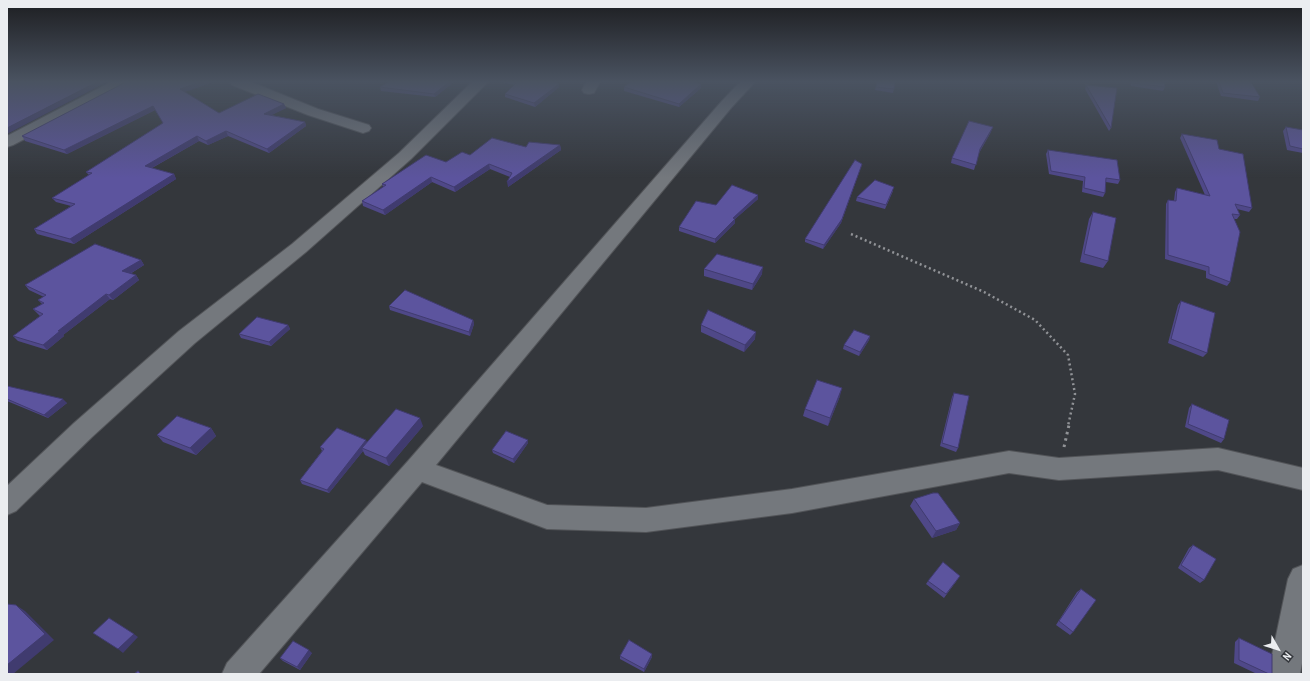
<!DOCTYPE html>
<html>
<head>
<meta charset="utf-8">
<style>
  body { margin:0 }
  #map { position:relative; width:1310px; height:681px; overflow:hidden; background:#34373c; font-family:"Archivo Narrow",sans-serif }
  canvas { display:block }
  .frame { position:absolute; inset:0; border:8px solid #ebedf0; pointer-events:none }
  .north { position:absolute; left:1258px; top:629px; width:40px; height:40px; -webkit-text-stroke:3px #34373c; paint-order:stroke; rotate:129deg; font-size:11px; font-weight:700; line-height:16px; text-align:center; color:#ebedf0 }
  .north::after { content:''; display:block; margin:auto; width:14px; height:18px; background:#ebedf0; clip-path:polygon(50% 0,100% 100%,50% 72%,0 100%) }
</style>
</head>
<body>
<div id="map">
<canvas width="1310" height="681"></canvas>
<div class="frame"></div>
<div class="north">N</div>
</div>
<script>
const ctx = document.querySelector('canvas').getContext('2d');
ctx.lineJoin = 'round';
function toPath(rows) {
  const path = new Path2D();
  for (const r of rows) {
    path.moveTo(r[0], r[1]);
    for (let i = 2; i < r.length; i += 2) path.lineTo(r[i], r[i + 1]);
  }
  return path;
}
function stroke(path, color, width, dash) {
  ctx.strokeStyle = color;
  ctx.lineWidth = width;
  ctx.lineCap = dash ? 'butt' : 'round';
  ctx.setLineDash(dash || []);
  ctx.stroke(path);
}
function fill(path, color) {
  ctx.fillStyle = color;
  ctx.fill(path, 'evenodd');
}
const minor = toPath([
  [111,82,130,82,128,85,13,145,7,147,7,136,111,82],
  [230,82,251,82,318,109,369,125,371,128,369,131,363,133,308,115,232,85,230,82],
  [472,82,488,82,411,159,306,252,195,343,92,437,16,511,7,515,7,486,74,423,179,331,292,244,399,153,472,82],
  [586,82,600,82,594,93,589,94,584,93,582,90,586,82],
  [740,82,755,82,731,108,436,465,547,505,646,508,792,489,1009,451,1059,458,1218,448,1303,468,1303,490,1218,470,1059,480,1009,473,792,513,646,532,547,529,422,482,259,674,222,674,227,663,408,461,721,102,740,82],
  [1303,565,1303,658,1300,674,1268,674,1288,579,1293,569,1303,565]
]);
stroke(minor, '#525458', 2);
stroke(toPath([
  [851,234,984,292,1035,320,1068,355,1075,394,1068,426]
]), '#919397', 2.5, [2, 3]);
stroke(toPath([
  [1064,447,1069,425]
]), '#919397', 3, [2.5, 4]);
fill(minor, '#74787d');
fill(toPath([
  [454,82,435,97,381,91,380,87],
  [504,82,555,82,559,87,535,107,505,97,505,94,514,85,504,83],
  [877,82,894,89,893,93,875,90],
  [1130,82,1164,82,1165,87,1163,91,1131,86],
  [1216,82,1251,82,1260,97,1258,101,1221,96],
  [701,84,701,88,679,107,624,91,624,87],
  [1086,85,1111,128,1109,131,1085,89],
  [185,92,219,113,284,104,286,108,271,115,305,122,306,126,269,153,228,136,208,145,199,141,152,168,174,174,176,179,74,244,37,234,34,229,71,206,56,202,52,198,89,175,86,172,163,123,155,110,67,154,25,141,22,136],
  [1286,127,1303,130,1303,153,1287,150,1283,131],
  [991,132,979,153,974,170,951,163,952,158],
  [1182,134,1219,149,1252,208,1249,212,1237,209,1240,215,1237,219,1234,219,1230,282,1227,286,1206,278,1206,271,1165,259,1166,204,1168,200,1174,201,1175,192,1177,188,1205,195,1180,138],
  [560,145,561,150,508,187,510,177,490,169,455,192,432,182,385,215,363,206,362,201,383,187,382,184,446,162,526,147],
  [1048,150,1120,180,1118,184,1106,182,1105,193,1103,197,1082,192,1083,181,1049,174,1046,154],
  [862,164,841,223,823,249,805,242,805,239],
  [893,191,885,209,856,201,857,197],
  [758,195,758,199,735,219,735,223,715,243,679,231,679,227,716,205],
  [1093,212,1108,261,1103,268,1080,262,1089,219],
  [141,260,144,265,130,274,136,275,139,280,113,300,110,299,63,335,64,336,47,350,18,341,13,336,40,316,33,309,42,304,38,300,44,297,29,290,25,285],
  [704,269,762,274,752,290,704,276],
  [1181,301,1207,353,1203,357,1168,343,1178,305],
  [389,306,473,320,474,324,470,336,390,310],
  [288,325,290,329,271,346,241,338,239,334],
  [701,325,755,339,744,352,701,332],
  [870,336,869,340,859,356,843,349,844,345],
  [7,386,67,403,48,418,7,401],
  [954,393,958,448,956,452,940,446,952,397],
  [840,396,828,426,803,416,805,409],
  [1192,404,1224,439,1221,443,1185,427,1189,408],
  [423,426,389,466,365,455,363,451,329,493,302,484,300,480,322,451,320,447,367,442],
  [211,428,216,436,196,455,163,442,157,435],
  [528,443,514,463,493,453,492,450],
  [914,499,960,523,956,530,932,538,910,506],
  [1193,545,1204,580,1200,583,1178,568,1189,548],
  [958,579,944,598,926,584,928,581],
  [1081,589,1073,632,1070,635,1056,625,1077,592],
  [1239,638,1268,674,1257,674,1234,663,1235,642],
  [312,653,300,670,283,661,280,658],
  [652,654,652,657,644,672,620,659,620,656]
]), '#4f4888');
fill(toPath([
  [97,82,107,82,7,134,7,128],
  [200,82,214,82,182,93,180,89],
  [449,82,454,82,435,97,434,94],
  [559,84,559,87,535,107,534,103],
  [701,84,701,88,679,107,679,104],
  [284,104,286,108,266,118,264,114],
  [153,106,155,110,67,154,64,150],
  [305,122,306,126,269,153,267,149],
  [993,127,991,132,978,154,980,149],
  [226,131,228,136,208,145,206,141],
  [197,136,199,141,148,170,145,166],
  [560,145,561,150,508,187,507,182],
  [489,164,490,169,455,192,454,187],
  [862,164,841,223,823,249,824,245],
  [174,174,176,179,74,244,70,239],
  [431,177,432,182,385,215,383,210],
  [758,195,758,199,735,219,735,223,715,243,715,239,733,218],
  [141,260,144,265,126,276,122,271],
  [763,267,762,274,752,290,753,284],
  [136,275,139,280,113,300,109,295],
  [106,294,110,299,63,335,64,336,47,350,43,345,58,331],
  [473,320,474,324,470,336,469,332],
  [288,325,290,329,271,346,269,342],
  [756,332,755,339,744,352,745,345],
  [870,336,869,340,859,356,860,352],
  [842,388,840,396,828,426,830,418],
  [63,399,67,403,48,418,44,415],
  [420,418,423,426,389,466,386,458],
  [211,428,216,436,196,455,190,448],
  [366,440,368,444,362,448,363,451,329,493,327,490],
  [528,440,528,443,514,463,513,459],
  [960,523,956,530,932,538,936,531],
  [16,605,25,611,54,640,13,674,7,674,7,665],
  [134,634,138,637,123,653,118,649],
  [309,650,312,653,300,670,297,667],
  [652,654,652,657,644,672,644,669]
]), '#403b6f');
const building = toPath([
  [7,82,97,82,7,128,7,82],
  [126,82,200,82,180,89,219,113,258,94,284,104,264,114,305,122,267,149,226,131,206,141,197,136,145,166,174,174,70,239,34,229,75,204,52,198,92,173,86,172,163,123,153,106,64,150,22,136,126,82],
  [388,82,449,82,434,94,380,87,388,82],
  [517,82,555,82,559,84,534,103,505,94,517,82],
  [631,82,694,82,701,84,679,104,624,87,631,82],
  [877,82,895,82,894,89,876,87,877,82],
  [1133,82,1164,82,1165,87,1133,83,1133,82],
  [1219,82,1251,82,1260,97,1223,93,1219,82],
  [1086,85,1117,88,1111,128,1086,85],
  [969,121,993,127,980,149,976,165,952,158,969,121],
  [1286,127,1303,130,1303,149,1290,146,1286,127],
  [1182,134,1217,140,1219,149,1243,154,1252,208,1235,204,1240,215,1232,214,1240,232,1230,282,1209,274,1209,267,1168,255,1168,200,1176,201,1177,188,1210,196,1182,134],
  [492,138,526,147,529,142,560,145,507,182,512,173,489,164,454,187,431,177,383,210,362,201,386,185,382,184,426,155,446,162,462,152,470,155,492,138],
  [1048,150,1117,160,1120,180,1106,178,1105,193,1084,188,1085,177,1051,171,1048,150],
  [855,160,862,164,842,219,824,245,805,239,855,160],
  [875,180,894,187,886,205,857,197,875,180],
  [732,185,758,195,733,218,735,219,715,239,679,227,696,201,716,205,732,185],
  [1093,212,1116,218,1108,261,1084,254,1093,212],
  [95,244,141,260,122,271,136,275,109,295,106,294,58,331,60,331,43,345,13,336,43,314,33,309,44,303,38,300,46,295,25,285,95,244],
  [717,254,763,267,753,284,704,269,717,254],
  [405,290,473,320,469,332,389,306,405,290],
  [1181,301,1215,313,1207,353,1171,339,1181,301],
  [708,310,756,332,745,345,701,325,708,310],
  [257,317,288,325,269,342,239,334,257,317],
  [854,330,870,336,860,352,844,345,854,330],
  [817,380,842,388,830,418,805,409,817,380],
  [7,386,63,399,44,415,7,399,7,386],
  [954,393,969,396,958,448,942,443,954,393],
  [1192,404,1229,420,1224,439,1188,424,1192,404],
  [396,409,420,418,386,458,362,448,396,409],
  [177,416,211,428,190,448,157,435,177,416],
  [337,428,366,440,327,490,300,480,324,449,320,447,337,428],
  [506,431,528,440,513,459,492,450,506,431],
  [933,493,938,493,960,523,936,531,914,499,933,493],
  [1193,545,1216,559,1204,580,1181,565,1193,545],
  [943,562,960,576,946,594,928,581,943,562],
  [1081,589,1096,600,1073,632,1059,621,1081,589],
  [7,604,16,605,45,634,7,665,7,604],
  [109,618,134,634,118,649,93,633,109,618],
  [1239,638,1272,654,1272,674,1269,674,1239,660,1239,638],
  [629,640,652,654,644,669,620,656,629,640],
  [293,641,309,650,297,667,280,658,293,641],
  [138,671,141,674,134,674,138,671]
]);
fill(building, '#5c549e');
stroke(building, '#403b6f', 1);
const sky = ctx.createLinearGradient(0, 0, 0, 178);
sky.addColorStop(0, '#1d1e21');
sky.addColorStop(0.46, '#4a5361');
sky.addColorStop(1, '#4a536100');
ctx.fillStyle = sky;
ctx.fillRect(0, 0, 1310, 178);
</script>
</body>
</html>
